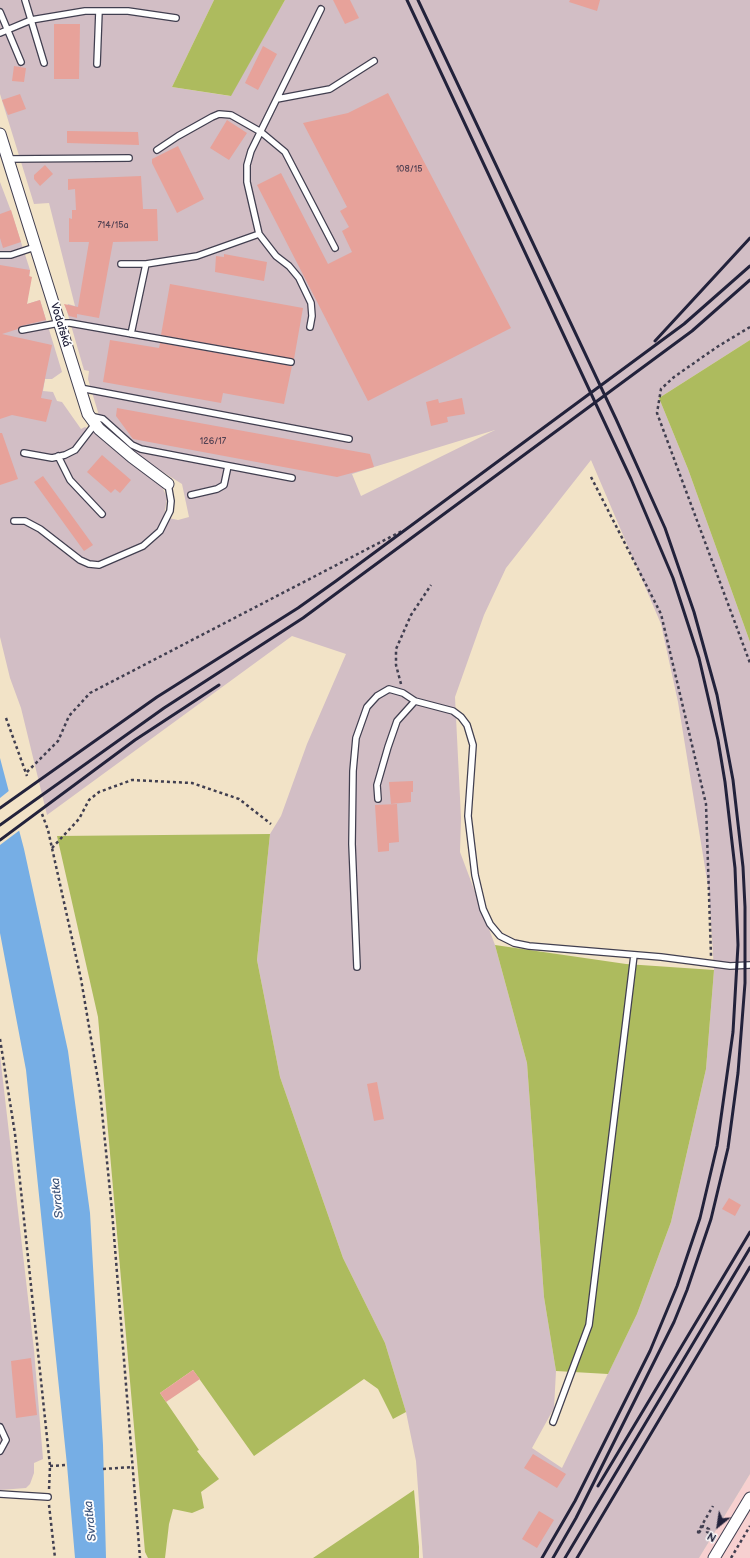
<!DOCTYPE html>
<html>
<head>
<meta charset="utf-8">
<style>
  body { margin:0 }
  #map { position:relative; width:750px; height:1558px; overflow:hidden; background:#f2e3c7; font-family:"Balsamiq Sans",sans-serif }
  canvas { display:block }
  .north { position:absolute; left:698px; top:1506px; width:40px; height:40px; -webkit-text-stroke:3px #fff; paint-order:stroke; rotate:210deg; font-size:11px; font-weight:700; line-height:16px; text-align:center; color:#22223b }
  .north::after { content:''; display:block; margin:auto; width:14px; height:18px; background:#22223b; clip-path:polygon(50% 0,100% 100%,50% 72%,0 100%) }
</style>
</head>
<body>
<div id="map">
<canvas width="750" height="1558"></canvas>
<div class="north">N</div>
</div>
<script>
const ctx = document.querySelector('canvas').getContext('2d');
ctx.lineJoin = 'round';
function fill(path, color) {
  ctx.fillStyle = color;
  ctx.fill(path, 'evenodd');
}
function toPath(rows) {
  const path = new Path2D();
  for (const r of rows) {
    path.moveTo(r[0], r[1]);
    for (let i = 2; i < r.length; i += 2) path.lineTo(r[i], r[i + 1]);
  }
  return path;
}
function stroke(path, color, width, dash) {
  ctx.strokeStyle = color;
  ctx.lineWidth = width;
  ctx.lineCap = dash ? 'butt' : 'round';
  ctx.setLineDash(dash || []);
  ctx.stroke(path);
}
function drawText(font, color, halo, rows, align = 'center') {
  ctx.font = font + ' "Balsamiq Sans",sans-serif';
  ctx.lineWidth = 3.5;
  ctx.setLineDash([]);
  ctx.textBaseline = 'middle';
  ctx.strokeStyle = halo;
  ctx.fillStyle = color;
  for (const [text, x, y, turn = 0] of rows) {
    ctx.save();
    ctx.translate(x, y);
    ctx.rotate((+turn || 0) * Math.PI / 180);
    ctx.textAlign = isNaN(turn) ? turn : align;
    if (halo) ctx.strokeText(text, 0, 0);
    ctx.fillText(text, 0, 0);
    ctx.restore();
  }
}
fill(toPath([
  [750,1474,750,1558,699,1558]
]), '#f7d0d0');
fill(toPath([
  [0,0,214,0,172,87,230,96,285,0,750,0,750,340,659,398,688,469,750,642,750,1474,699,1558,423,1558,416,1461,406,1412,385,1343,343,1258,280,1077,257,960,270,834,281,816,307,744,346,654,292,636,47,815,21,708,10,678,0,637,0,182,11,211,30,270,27,304,40,300,62,372,52,379,45,379,43,391,53,392,57,401,62,402,81,429,85,427,97,434,161,484,167,498,164,517,178,520,189,517,182,484,134,454,101,422,88,379,89,371,84,370,66,308,68,304,75,306,49,203,34,204,0,94],
  [495,430,361,496,352,474,374,467],
  [591,460,661,624,678,702,709,892,714,970,706,1069,671,1222,637,1314,562,1468,532,1448,554,1408,556,1371,544,1297,527,1063,495,945,460,852,461,818,455,697,484,615,506,568],
  [0,1055,34,1350,43,1459,34,1463,34,1473,30,1484,26,1488,0,1490]
]), '#d2bec5');
fill(toPath([
  [214,0,285,0,231,96,172,87],
  [750,340,750,642,688,469,659,398],
  [270,834,257,960,280,1077,343,1258,385,1343,406,1412,393,1419,378,1389,364,1379,254,1456,193,1370,160,1393,199,1450,197,1451,219,1479,201,1492,204,1508,192,1513,173,1509,169,1524,165,1558,148,1558,145,1552,98,1017,57,836],
  [495,945,626,964,714,970,706,1069,671,1222,637,1314,608,1374,556,1371,544,1297,527,1063],
  [414,1490,419,1547,419,1558,313,1558]
]), '#adbb5e');
fill(toPath([
  [0,758,24,849,68,1051,90,1213,103,1445,106,1558,75,1558,67,1465,26,1070,0,933]
]), '#76aee5');
fill(toPath([
  [10,790,20,830,0,845,0,798]
]), '#f2e3c7');
fill(toPath([
  [333,0,350,0,359,18,345,24],
  [570,0,600,0,597,11,569,2],
  [54,24,80,24,79,79,54,79],
  [263,46,277,54,258,90,245,83],
  [14,66,26,68,24,82,12,81],
  [388,93,511,328,368,401,257,185,281,173,328,264,352,252,342,231,349,227,340,211,347,207,303,123,348,113],
  [20,94,26,109,8,115,2,100],
  [227,120,247,133,229,160,210,148],
  [67,131,138,132,139,145,67,143],
  [178,146,204,199,177,213,152,163,152,159],
  [45,165,53,174,40,186,34,179,34,175],
  [141,176,143,209,157,209,158,241,113,242,99,318,77,314,77,318,69,316,64,304,78,307,89,242,69,242,69,218,72,219,72,210,76,210,75,189,68,190,68,179],
  [11,210,21,242,3,248,0,238,0,214],
  [224,254,267,262,264,281,215,272,216,256,224,257],
  [0,265,30,270,29,276,32,277,27,304,40,300,46,320,21,326,18,329,2,334,52,345,41,398,52,400,46,422,12,415,0,419],
  [170,284,303,308,294,359,161,335],
  [110,340,159,348,160,343,292,366,284,404,223,393,221,403,103,382],
  [462,398,465,414,447,417,448,422,431,426,426,402,438,399,439,403],
  [117,408,370,454,374,467,337,477,133,439,116,416],
  [0,433,2,433,18,479,0,485],
  [102,455,131,480,120,493,115,489,111,493,87,472],
  [43,476,93,545,84,551,34,482],
  [413,781,413,792,411,792,411,802,391,804,389,782],
  [397,804,399,842,389,843,389,851,378,852,375,805],
  [377,1082,384,1119,374,1121,367,1084],
  [729,1198,741,1205,735,1216,722,1209],
  [31,1358,37,1415,16,1418,11,1361],
  [193,1370,200,1379,166,1402,160,1393],
  [533,1454,566,1474,557,1488,524,1468],
  [539,1511,554,1520,537,1548,522,1539]
]), '#e7a29a');
const service = toPath([
  [25,0,44,63],
  [0,12,21,62],
  [0,33,31,20,85,11,128,11,176,18],
  [97,64,99,11],
  [277,99,330,89,374,61],
  [157,150,178,136,212,117,219,114,231,115,261,132,285,152,335,248],
  [8,159,129,158],
  [0,255,11,255,35,247],
  [121,264,146,264,197,256,259,234],
  [310,327,312,316,311,303,299,278,289,266,276,256,259,234,247,182,247,165,251,151,321,9],
  [22,330,59,323,70,323,291,362],
  [131,334,146,264],
  [80,388,349,439],
  [90,416,103,419,132,445,141,449,292,478],
  [24,453,52,458,65,455,75,450,95,424],
  [58,456,70,480,102,514],
  [191,495,217,489,224,485,228,466],
  [14,521,25,521,40,529,80,560,89,564,99,565,143,546,160,531,170,511,171,501,168,484],
  [378,799,377,785,388,747,397,721,415,701],
  [357,967,352,844,353,771,356,738,367,707,377,696,389,689,403,693,415,701,453,711,461,717,467,725,473,745,468,816,475,875,483,909,490,924,500,936,514,943,529,946,661,957,730,966,750,965],
  [553,1422,589,1325,634,955],
  [0,1427,6,1440,0,1451],
  [0,1494,48,1497]
]);
const minor = toPath([
  [0,134,88,414,99,429,132,457,168,484],
  [714,1558,750,1498]
]);
stroke(service, '#413f50', 8);
stroke(minor, '#413f50', 13);
stroke(toPath([
  [750,327,717,347,674,377,661,389,657,413,750,663],
  [591,477,661,614,706,804,711,956],
  [401,684,396,665,396,649,411,615,431,585],
  [6,718,27,776],
  [27,772,58,741,69,716,90,693,402,531],
  [42,814,48,830,81,979,100,1092,112,1211,140,1558],
  [52,848,79,819,89,800,99,792,132,780,192,783,239,799,271,824],
  [0,1039,15,1134,50,1466,49,1490],
  [50,1466,67,1465],
  [103,1469,133,1467],
  [49,1505,55,1558],
  [699,1533,703,1526,709,1529,707,1532,715,1536],
  [699,1533,698,1532,713,1506],
  [731,1558,750,1526]
]), '#413f50', 2.5, [3, 3]);
stroke(service, '#fff', 5.5);
stroke(minor, '#fff', 11);
stroke(toPath([
  [407,0,631,479,673,578,699,658,718,740,725,782,735,868,738,945,733,1032,717,1146,700,1218,677,1286,650,1351,575,1501,542,1558],
  [418,0,616,419,665,528,694,612,717,695,733,780,743,867,745,907,745,983,738,1073,728,1148,711,1219,687,1290,674,1322,576,1518,553,1558],
  [655,341,750,238],
  [0,808,157,697,298,608,336,581,684,324,750,266],
  [0,825,164,708,303,618,692,331,750,280],
  [0,840,135,740,219,685],
  [598,1486,750,1232],
  [565,1558,750,1248],
  [577,1558,750,1267]
]), '#22223b', 3);
drawText('9px', '#534253', null, [
  ["108/15",409,170],
  ["714/15a",113,226],
  ["126/17",213,442]
]);
drawText('11px', '#22223b', '#fff', [
  ["Vodařská",60,325,73]
]);
drawText('italic 12px', '#445a7f', '#fff', [
  ["Svratka",58,1198,-96],
  ["Svratka",91,1521,-96]
]);
</script>
</body>
</html>
